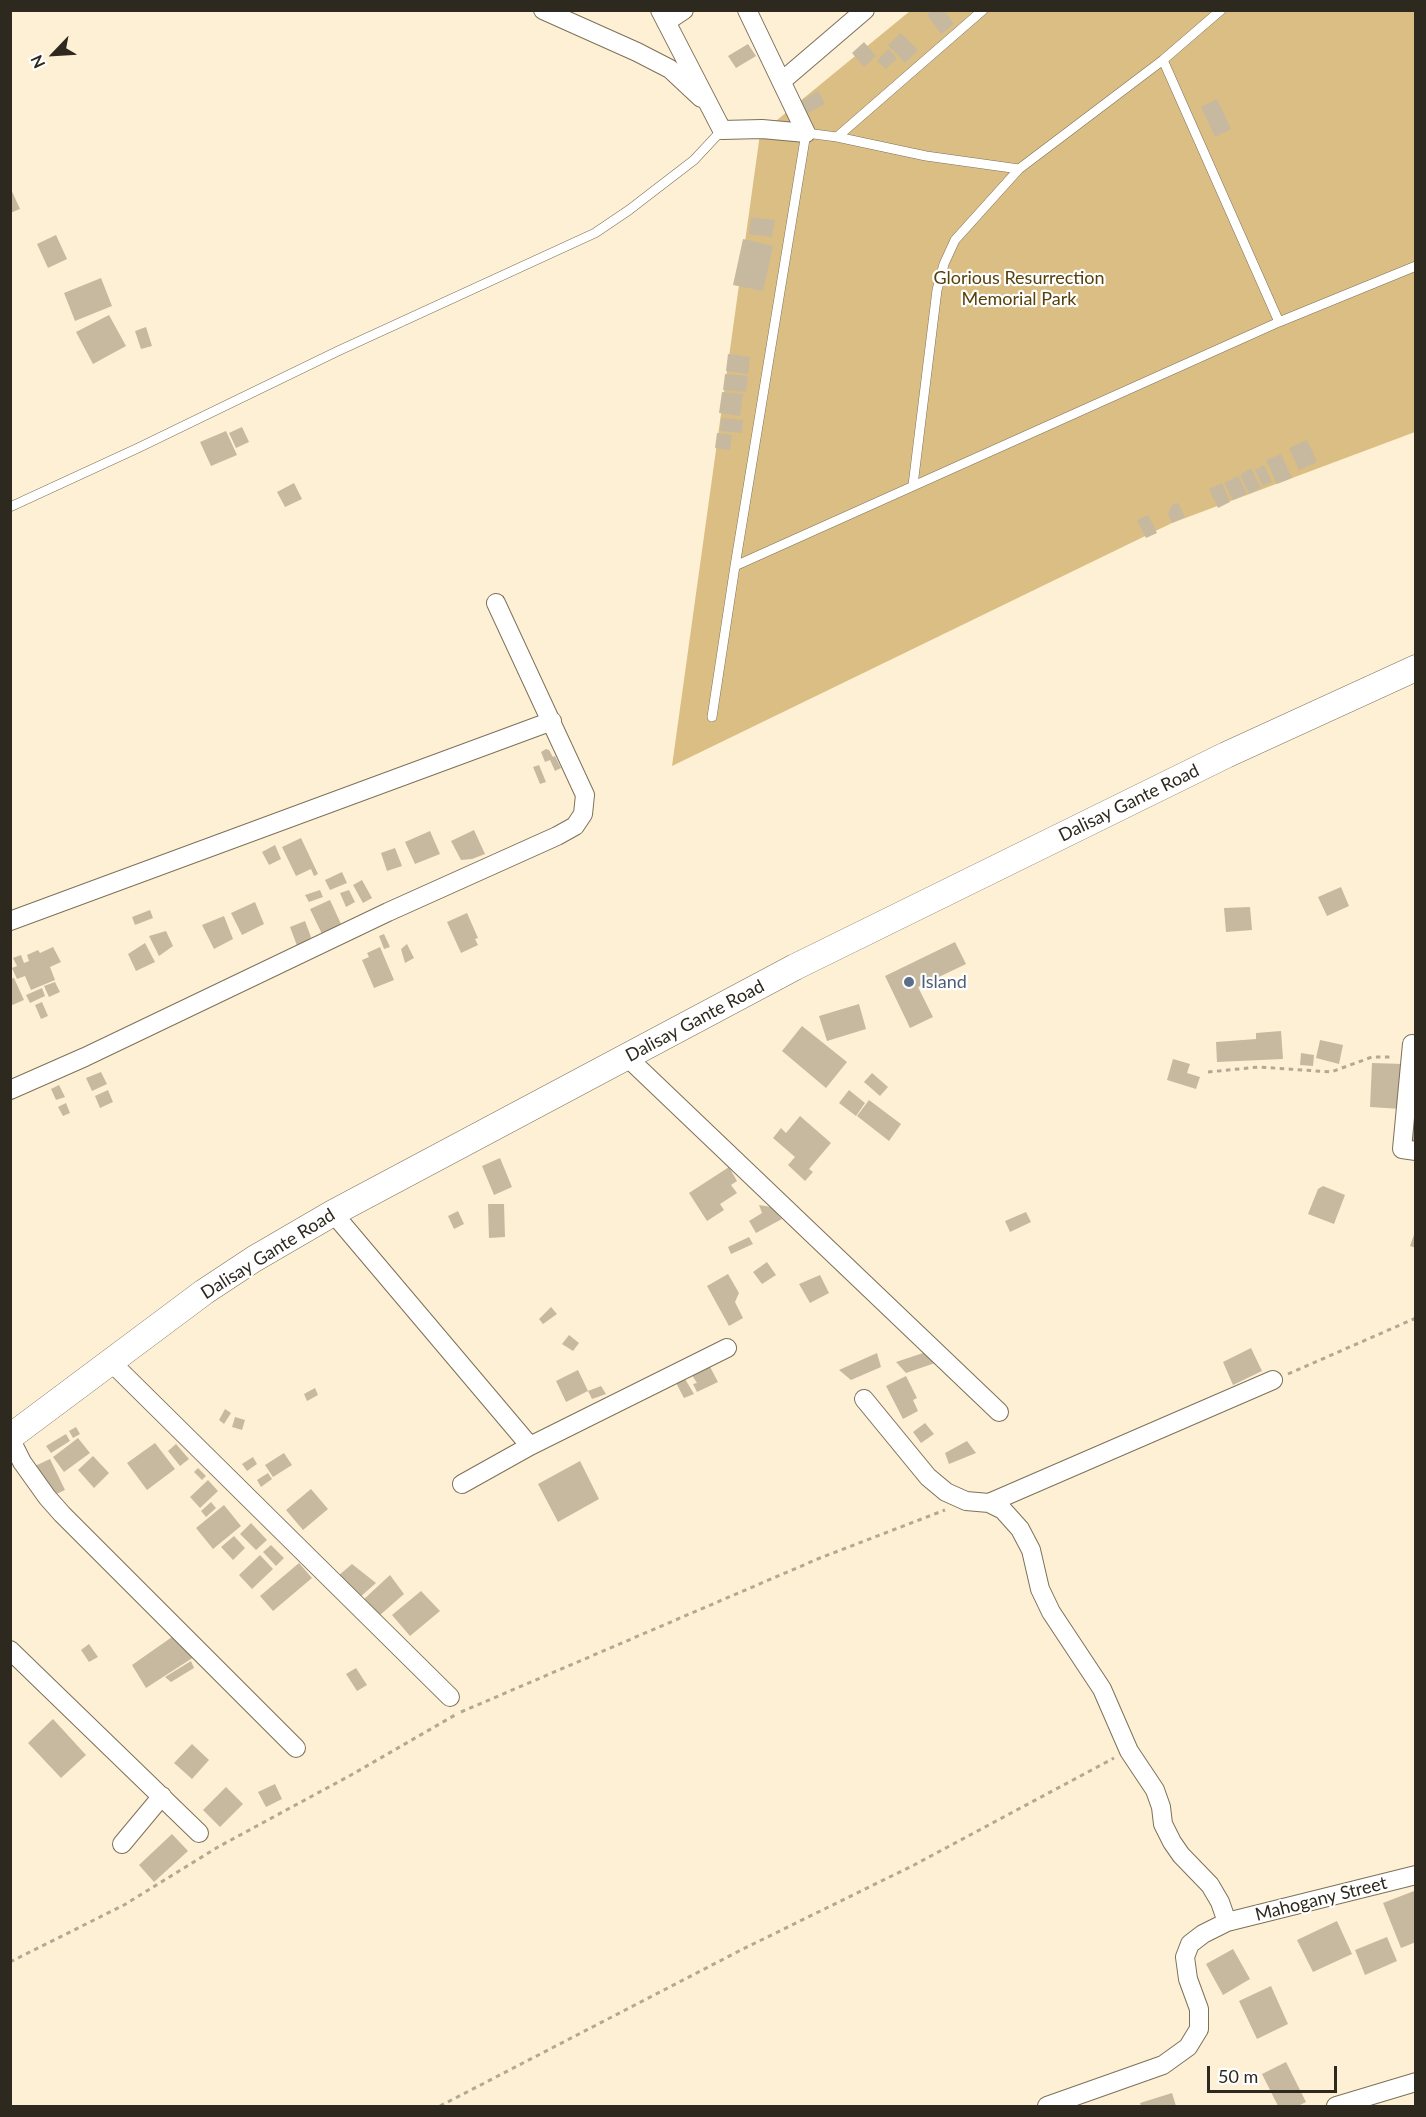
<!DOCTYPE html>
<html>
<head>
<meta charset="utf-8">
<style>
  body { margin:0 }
  #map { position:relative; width:1426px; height:2117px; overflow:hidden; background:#fef0d5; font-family:Lato,sans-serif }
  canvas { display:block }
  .frame { position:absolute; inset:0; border:12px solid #2e291e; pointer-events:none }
  .north { position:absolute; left:24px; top:24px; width:60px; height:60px; -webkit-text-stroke:4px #fff; paint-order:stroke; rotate:245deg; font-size:16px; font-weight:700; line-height:24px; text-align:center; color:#2e291e }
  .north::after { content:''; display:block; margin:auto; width:21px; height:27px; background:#2e291e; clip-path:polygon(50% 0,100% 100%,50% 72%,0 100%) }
  .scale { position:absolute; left:1207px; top:2066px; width:130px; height:27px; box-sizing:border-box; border:3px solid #2e291e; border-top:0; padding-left:8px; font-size:18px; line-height:21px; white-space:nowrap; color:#2e291e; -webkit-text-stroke:4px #fff; paint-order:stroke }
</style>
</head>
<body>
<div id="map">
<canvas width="1426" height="2117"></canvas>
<div class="frame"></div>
<div class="north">N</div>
<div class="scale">50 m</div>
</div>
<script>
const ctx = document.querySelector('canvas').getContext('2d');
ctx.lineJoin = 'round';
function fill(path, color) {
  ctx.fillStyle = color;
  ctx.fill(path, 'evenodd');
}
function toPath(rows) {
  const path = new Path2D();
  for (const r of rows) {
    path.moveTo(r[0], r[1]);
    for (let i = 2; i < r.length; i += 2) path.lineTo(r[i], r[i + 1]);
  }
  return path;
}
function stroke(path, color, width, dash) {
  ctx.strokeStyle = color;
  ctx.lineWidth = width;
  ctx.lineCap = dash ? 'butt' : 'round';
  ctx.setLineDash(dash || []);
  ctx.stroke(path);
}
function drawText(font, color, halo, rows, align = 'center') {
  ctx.font = font + ' Lato,sans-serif';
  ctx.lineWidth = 4.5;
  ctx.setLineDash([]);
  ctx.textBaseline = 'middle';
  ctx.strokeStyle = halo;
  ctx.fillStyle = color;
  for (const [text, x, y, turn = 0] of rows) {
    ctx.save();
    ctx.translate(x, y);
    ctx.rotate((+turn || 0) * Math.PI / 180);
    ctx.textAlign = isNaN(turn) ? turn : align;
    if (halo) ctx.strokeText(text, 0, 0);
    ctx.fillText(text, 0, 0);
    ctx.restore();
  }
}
fill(toPath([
  [910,11,1415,11,1415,432,1172,523,672,766,760,134]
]), '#dbbe83');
fill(toPath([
  [933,10,944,10,954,24,941,34,927,15],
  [901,33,918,50,905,63,888,45],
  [864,42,876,56,864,67,852,53],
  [748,44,756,56,736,68,728,56],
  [888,49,897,58,886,69,877,61],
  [818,91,825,104,806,114,799,102],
  [1217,99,1231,129,1215,137,1201,107],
  [10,187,20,209,10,213],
  [751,217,775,220,772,237,749,234],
  [56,235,67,259,48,268,37,244],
  [743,239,773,246,763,291,733,285],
  [101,278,112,306,75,321,64,293],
  [109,315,126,346,93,364,76,332],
  [146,327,152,346,141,349,135,331],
  [728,354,750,357,748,374,726,371],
  [725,374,748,376,746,392,723,390],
  [722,392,743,394,740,416,719,413],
  [721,418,743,420,742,433,720,431],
  [242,427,249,442,236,448,229,433],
  [226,431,237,455,211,466,200,442],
  [717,433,732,435,730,450,715,448],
  [1307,440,1317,462,1299,470,1289,448],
  [1281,454,1292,478,1277,484,1266,460],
  [1264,465,1272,482,1263,486,1255,470],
  [1249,469,1252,470,1261,488,1249,494,1240,475],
  [1238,476,1247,494,1233,500,1224,483],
  [294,483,302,499,285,507,277,492],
  [1222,483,1230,502,1218,508,1209,489],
  [1178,503,1185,517,1172,523,1168,515,1170,508,1173,504],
  [1148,515,1157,533,1146,538,1137,520],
  [546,749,549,750,553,757,555,756,561,768,555,771,550,760,545,762,541,752],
  [539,765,546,782,540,784,533,767],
  [474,830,485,854,472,859,461,860,451,841],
  [430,831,440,854,415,864,405,842],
  [301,838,318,874,314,876,311,869,296,876,282,847],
  [275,845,281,859,269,865,262,852],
  [395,848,402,866,387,871,381,853],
  [342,872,347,883,330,890,325,880],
  [362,880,372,898,363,903,353,885],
  [1341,887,1349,906,1327,916,1318,897],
  [320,890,323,897,309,902,305,895],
  [349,890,355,902,346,907,340,893],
  [330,900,341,924,338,925,340,929,322,934,310,909],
  [255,902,264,924,242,935,231,913],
  [1250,907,1252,930,1226,932,1224,908],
  [150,910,153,918,135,925,132,917],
  [467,913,478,938,475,939,478,945,461,953,447,922],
  [224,916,233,939,214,949,202,925],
  [305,921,311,937,299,951,290,927],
  [166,931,173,946,159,956,149,936],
  [384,934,390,947,384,949,379,936],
  [955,942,966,964,918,987,933,1017,910,1028,885,976],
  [145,943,155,962,136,971,128,954],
  [407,944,414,958,405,963,401,949],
  [53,947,61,962,50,967,55,980,31,990,25,976,17,979,12,968,17,966,13,958,21,955,24,963,29,961,27,955,38,950,40,953],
  [380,947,394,980,374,988,362,960,369,957,367,953],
  [14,978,24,1000,10,1006,10,979],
  [55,982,60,992,49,997,44,986],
  [42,988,45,996,30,1003,26,995],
  [42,1002,48,1016,41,1019,35,1005],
  [859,1004,866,1029,827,1041,819,1016],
  [802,1026,847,1062,826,1088,782,1051],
  [1281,1031,1283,1059,1217,1062,1216,1042,1256,1039,1256,1033],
  [1320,1040,1343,1045,1339,1064,1316,1058],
  [1301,1053,1314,1055,1313,1066,1300,1065],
  [1173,1059,1190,1064,1187,1073,1200,1077,1196,1089,1167,1080],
  [1372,1063,1403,1064,1401,1109,1370,1107],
  [101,1072,107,1084,92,1091,86,1078],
  [872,1073,888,1087,880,1096,864,1082],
  [59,1085,65,1097,56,1100,51,1089],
  [108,1090,113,1102,100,1108,95,1096],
  [849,1090,865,1103,856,1116,839,1103],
  [869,1100,901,1124,889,1141,857,1116],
  [66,1103,70,1113,63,1116,58,1107],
  [800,1116,831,1143,809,1169,813,1172,805,1181,788,1165,795,1157,773,1138,781,1128,786,1133],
  [1414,1118,1416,1118,1416,1144,1411,1143],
  [500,1158,512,1187,494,1195,482,1166],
  [729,1167,737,1181,731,1185,737,1193,720,1204,724,1210,707,1221,689,1193],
  [1323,1186,1345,1195,1334,1224,1308,1214,1318,1189],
  [488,1204,504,1204,505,1237,489,1238],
  [759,1205,771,1207,782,1219,756,1233,749,1221,762,1213],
  [458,1211,464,1224,454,1229,448,1216],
  [1026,1212,1031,1222,1010,1232,1005,1221],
  [1416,1229,1416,1248,1410,1246],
  [749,1237,753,1244,731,1254,728,1247],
  [767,1262,776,1275,762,1284,753,1272],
  [728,1274,739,1293,735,1302,743,1318,729,1326,707,1286],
  [820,1275,829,1293,810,1303,799,1284],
  [551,1307,557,1314,543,1324,539,1319],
  [569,1335,579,1343,573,1351,562,1344],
  [1251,1348,1262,1371,1233,1385,1223,1362],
  [926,1352,935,1363,906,1373,896,1362],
  [877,1353,881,1367,851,1380,839,1370],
  [708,1363,718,1382,697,1392,693,1384,697,1383,690,1372],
  [578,1370,588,1391,601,1386,606,1394,592,1399,588,1391,566,1402,556,1381],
  [906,1376,917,1398,913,1400,918,1411,903,1419,886,1386],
  [685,1379,694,1394,684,1398,676,1383],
  [315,1388,318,1395,307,1401,304,1394],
  [225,1409,231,1413,224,1424,219,1420],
  [235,1417,245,1420,242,1430,232,1427],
  [925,1423,934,1434,921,1443,913,1432],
  [76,1427,80,1434,73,1438,69,1431],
  [66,1434,70,1441,51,1453,46,1446],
  [78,1438,90,1453,64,1472,53,1457],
  [967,1441,976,1453,949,1464,945,1453],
  [155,1443,175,1469,147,1490,127,1463],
  [176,1444,189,1459,180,1466,168,1451],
  [284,1453,292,1465,273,1477,265,1465],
  [93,1456,109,1473,94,1488,78,1470],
  [253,1457,257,1464,247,1471,242,1464],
  [50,1459,65,1490,50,1497,35,1466],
  [580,1461,599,1499,558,1522,538,1484],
  [198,1468,206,1476,202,1480,194,1472],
  [268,1473,272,1479,261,1487,257,1480],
  [208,1480,218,1491,200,1508,190,1497],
  [311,1489,328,1509,303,1530,286,1510],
  [211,1502,216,1508,206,1517,201,1511],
  [224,1505,241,1526,213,1549,196,1528],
  [251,1523,267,1540,256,1550,240,1534],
  [234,1536,245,1548,233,1560,221,1547],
  [271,1545,284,1558,276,1566,263,1552],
  [260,1555,273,1569,252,1589,239,1575],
  [299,1563,312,1578,273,1611,260,1596],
  [352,1564,376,1583,359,1598,338,1576],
  [390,1575,404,1594,379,1616,363,1600],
  [421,1591,440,1611,410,1636,392,1615],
  [172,1637,194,1657,146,1688,132,1665],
  [89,1644,98,1657,89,1662,81,1650],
  [191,1661,194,1668,171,1682,165,1677],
  [356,1668,367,1685,357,1691,346,1674],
  [53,1719,86,1755,61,1778,28,1743],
  [192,1744,209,1760,192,1779,174,1763],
  [275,1784,282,1799,266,1807,258,1792],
  [226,1787,243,1804,220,1827,203,1810],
  [172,1834,188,1851,154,1882,139,1865],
  [1414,1891,1416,1895,1416,1942,1401,1948,1383,1903],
  [1337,1921,1352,1954,1313,1972,1297,1940],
  [1387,1937,1397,1961,1365,1975,1355,1950],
  [1233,1949,1250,1979,1223,1995,1206,1964],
  [1271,1986,1288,2024,1257,2039,1239,2001],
  [1286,2062,1306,2102,1298,2106,1278,2106,1262,2074],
  [1172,2093,1176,2106,1141,2106,1140,2103]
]), '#c6b99f');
const service = toPath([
  [1163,60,1279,322],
  [837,137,983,10],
  [913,485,937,290,944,264,955,240,1019,169,1163,60,1221,10],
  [10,507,138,448,338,351,595,233,629,210,694,160,722,130],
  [735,566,806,133,837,137,926,156,1019,169],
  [712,717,735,566,1279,322,1416,266]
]);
const minor = toPath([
  [543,10,637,52,670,69,701,98],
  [660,10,722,130,762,129,806,133,747,10],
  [666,22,684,10],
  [782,81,865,10],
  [10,921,552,721],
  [1412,1044,1402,1149,1416,1151],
  [627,1057,999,1412],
  [10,1090,85,1057,388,912,557,836,575,826,583,814,585,795,496,603],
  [333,1213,530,1446],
  [110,1361,450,1697],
  [864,1399,928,1477,946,1492,966,1501,989,1503,1003,1510,1020,1529,1031,1550,1040,1589,1051,1612,1102,1689,1129,1751,1155,1790,1161,1807,1163,1824,1172,1842,1181,1855,1210,1885,1220,1902,1227,1922],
  [10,1438,22,1462,47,1497,62,1514,296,1748],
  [462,1484,530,1446,727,1348],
  [989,1503,1273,1380],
  [10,1650,199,1833],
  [122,1844,162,1796],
  [1047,2106,1163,2065,1188,2047,1199,2029,1199,2009,1188,1979,1185,1957,1190,1944,1203,1934,1227,1922,1416,1875],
  [1336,2106,1416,2082]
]);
const secondary = toPath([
  [10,1437,204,1292,254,1259,333,1213,795,967,1226,755,1416,668]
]);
stroke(service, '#7d7158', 10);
stroke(minor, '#7d7158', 20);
stroke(secondary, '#7d7158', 27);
stroke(toPath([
  [1208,1072,1259,1067,1331,1072,1372,1057,1394,1057],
  [1288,1374,1416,1318],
  [461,1712,820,1558,945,1510],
  [10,1962,124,1905,218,1847,351,1775,455,1715],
  [440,2106,741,1950,914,1865,1114,1758]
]), '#b3a893', 3, [4.5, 4.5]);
stroke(service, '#fff', 9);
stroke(minor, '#fff', 18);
stroke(secondary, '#fff', 26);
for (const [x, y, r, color] of [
  [909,982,6,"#5c6f8a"]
]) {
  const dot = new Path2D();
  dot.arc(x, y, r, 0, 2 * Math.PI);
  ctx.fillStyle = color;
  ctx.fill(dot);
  stroke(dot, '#fff', 2);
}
drawText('18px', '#584109', '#fff', [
  ["Glorious Resurrection",1019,278],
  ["Memorial Park",1019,299]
]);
drawText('18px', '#2e291e', '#fff', [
  ["Dalisay Gante Road",1129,803,-26],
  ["Dalisay Gante Road",695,1021,-28],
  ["Dalisay Gante Road",268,1254,-32],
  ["Mahogany Street",1321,1899,-14]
]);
drawText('18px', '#4e5e75', '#fff', [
  ["Island",921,982]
], 'left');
</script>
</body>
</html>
